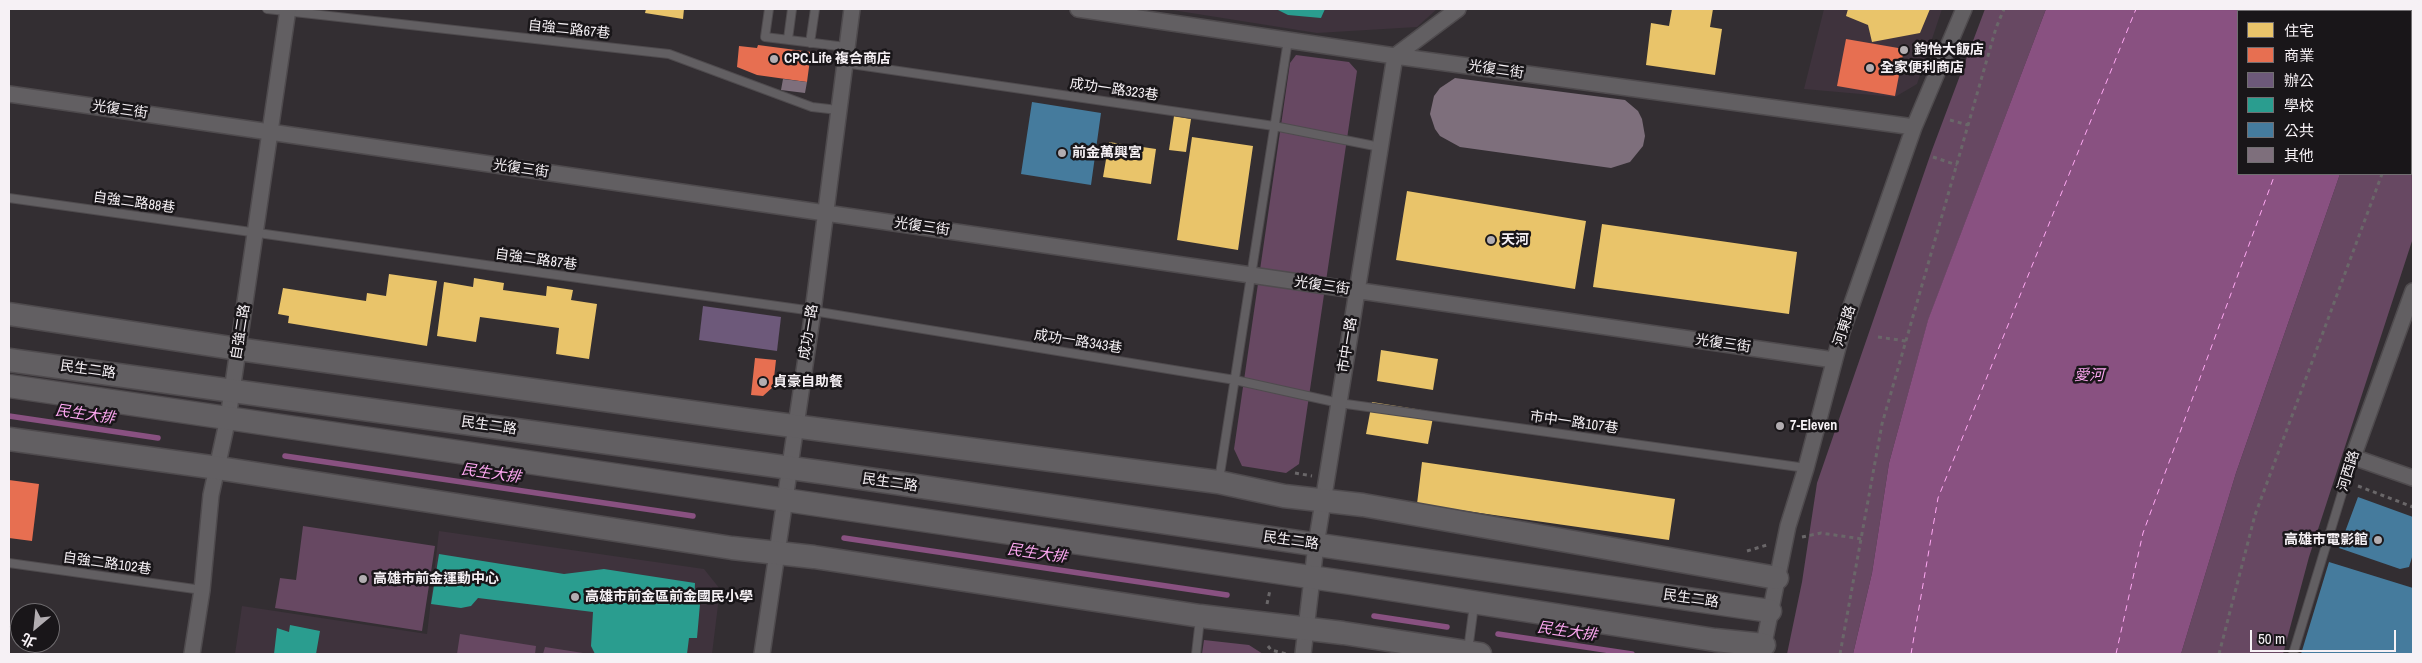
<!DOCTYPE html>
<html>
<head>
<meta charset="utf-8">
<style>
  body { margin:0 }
  #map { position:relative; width:2422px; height:663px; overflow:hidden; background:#332e32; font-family:"Archivo Narrow","Noto Sans TC",sans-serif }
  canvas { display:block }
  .frame { position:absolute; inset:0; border:10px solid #f6f1f5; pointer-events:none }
  .legend { position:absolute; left:2237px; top:10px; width:175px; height:165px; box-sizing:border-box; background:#191619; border:1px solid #716e71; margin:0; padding:6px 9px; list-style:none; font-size:15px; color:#f6f1f5 }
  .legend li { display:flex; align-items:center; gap:10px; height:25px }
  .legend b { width:25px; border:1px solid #716e71 }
  .north { position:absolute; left:10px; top:603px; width:50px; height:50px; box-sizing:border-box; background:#191619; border:1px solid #716e71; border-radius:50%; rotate:208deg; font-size:14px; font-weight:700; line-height:20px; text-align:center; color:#f6f1f5 }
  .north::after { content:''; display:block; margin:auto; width:18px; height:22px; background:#b2adb1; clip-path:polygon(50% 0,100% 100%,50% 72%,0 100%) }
  .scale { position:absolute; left:2250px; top:630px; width:146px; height:22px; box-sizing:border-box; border:2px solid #f6f1f5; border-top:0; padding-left:6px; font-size:15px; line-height:18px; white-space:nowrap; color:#f6f1f5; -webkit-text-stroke:4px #191619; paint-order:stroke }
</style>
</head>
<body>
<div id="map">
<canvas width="2422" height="663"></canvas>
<div class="frame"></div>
<ul class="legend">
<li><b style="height:14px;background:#e9c46a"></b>住宅</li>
<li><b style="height:14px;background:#e76f51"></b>商業</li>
<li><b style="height:14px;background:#6d597a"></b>辦公</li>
<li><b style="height:14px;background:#2a9d8f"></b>學校</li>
<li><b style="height:14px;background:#457b9d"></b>公共</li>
<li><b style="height:14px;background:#7e6f7c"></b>其他</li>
</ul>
<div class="north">北</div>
<div class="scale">50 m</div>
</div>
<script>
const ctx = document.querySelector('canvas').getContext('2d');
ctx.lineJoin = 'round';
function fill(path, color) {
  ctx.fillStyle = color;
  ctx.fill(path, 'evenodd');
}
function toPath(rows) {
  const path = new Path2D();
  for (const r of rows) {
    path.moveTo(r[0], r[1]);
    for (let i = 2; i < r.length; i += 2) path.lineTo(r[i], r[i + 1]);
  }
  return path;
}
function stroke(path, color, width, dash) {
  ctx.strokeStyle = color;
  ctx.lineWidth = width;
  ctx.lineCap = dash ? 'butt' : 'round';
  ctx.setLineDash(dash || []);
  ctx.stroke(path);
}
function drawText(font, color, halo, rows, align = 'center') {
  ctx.font = font + ' "Archivo Narrow","Noto Sans TC",sans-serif';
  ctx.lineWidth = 5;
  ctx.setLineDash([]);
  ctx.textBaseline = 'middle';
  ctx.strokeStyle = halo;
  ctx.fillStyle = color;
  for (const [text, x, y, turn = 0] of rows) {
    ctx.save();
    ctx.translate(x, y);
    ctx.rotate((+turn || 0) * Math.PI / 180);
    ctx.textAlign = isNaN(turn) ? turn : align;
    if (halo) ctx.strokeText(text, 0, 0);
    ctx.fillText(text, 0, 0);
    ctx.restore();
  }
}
fill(toPath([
  [1166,9,1437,9,1417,27,1317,33],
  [1824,9,1942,9,1917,84,1895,97,1804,89],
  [439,531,704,569,720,589,712,654,235,654,242,606,427,634]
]), '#3f333d');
fill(toPath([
  [1985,9,2046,9,1928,321,1889,463,1872,573,1853,654,1787,654,1802,582,1817,483,1932,150],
  [2403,9,2413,9,2413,238,2309,557,2283,654,2181,654,2236,473,2340,174,2411,174,2411,11,2402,11],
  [1296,55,1349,62,1357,71,1299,464,1286,473,1242,466,1234,449,1290,63],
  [303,526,435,546,422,631,275,608,280,578,296,580],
  [460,634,536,646,535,654,457,654],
  [1204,640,1249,645,1263,654,1202,654],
  [545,647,583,653,583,654,543,654]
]), '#674862');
fill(toPath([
  [2046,9,2403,9,2402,11,2238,11,2238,174,2340,174,2236,473,2181,654,1853,654,1872,573,1889,463,1928,320]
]), '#895181');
fill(toPath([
  [646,9,684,9,683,19,645,13],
  [1672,9,1713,9,1710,27,1722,29,1715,75,1646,65,1651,23,1669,26],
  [1848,9,1930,9,1920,33,1872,42,1868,25,1846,16],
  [1174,116,1191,119,1186,152,1169,150],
  [1192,137,1253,146,1238,250,1177,240],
  [1109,142,1156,149,1151,184,1103,177],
  [1407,191,1586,221,1575,289,1396,260],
  [1602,224,1797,252,1789,314,1593,287],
  [389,274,437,281,427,346,288,323,289,316,278,314,283,288,366,301,367,293,386,296],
  [474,278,504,283,503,290,546,296,547,286,573,290,571,300,597,304,589,359,556,354,559,328,480,317,476,342,437,336,444,282,473,287],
  [1381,350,1438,359,1433,390,1377,381],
  [1372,402,1434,412,1428,444,1366,434],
  [1422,462,1675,499,1669,540,1417,504]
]), '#e9c46a');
fill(toPath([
  [1846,39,1904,49,1895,96,1837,86],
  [758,45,811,52,807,82,757,75,737,67,739,46,757,48],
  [755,358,776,360,773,387,763,396,751,395],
  [9,480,39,484,32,541,9,538]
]), '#e76f51');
fill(toPath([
  [703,306,781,317,777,351,699,340]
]), '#6d597a');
fill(toPath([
  [1276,9,1325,9,1321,18,1288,15],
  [439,554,564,574,604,569,695,583,694,604,700,604,697,638,689,638,687,654,595,654,591,646,593,612,478,598,471,606,461,608,431,604],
  [290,625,320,631,316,654,274,654,277,628,289,632]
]), '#2a9d8f');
fill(toPath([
  [1032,102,1101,113,1091,185,1021,174],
  [2358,497,2413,517,2413,554,2409,567,2400,569,2339,548],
  [2329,562,2413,588,2413,654,2301,654]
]), '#457b9d');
stroke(toPath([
  [9,416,158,438],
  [285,456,693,516],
  [844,538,1227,595],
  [1374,616,1447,627],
  [1498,634,1632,654]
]), '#895181', 5.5);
stroke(toPath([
  [2335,11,2336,9],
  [1911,654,1938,498,2136,9],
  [2116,654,2143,533,2275,174]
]), '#fea8f2', 1, [6, 5]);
fill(toPath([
  [1455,78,1625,100,1638,111,1642,119,1645,136,1643,146,1630,162,1611,168,1460,147,1440,136,1435,129,1430,114,1434,96,1440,88],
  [783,79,807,82,805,93,781,90]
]), '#7e6f7c');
const lane = toPath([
  [267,9,669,54,812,107,838,110],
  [769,9,765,37,846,47],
  [788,39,792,9],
  [810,43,815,9],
  [844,63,1274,126,1380,147],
  [9,198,813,311,1235,380,1339,403,1806,468],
  [1219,480,1288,40],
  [9,563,202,590],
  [1468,650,1474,605],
  [1196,654,1200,619],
  [2293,654,2353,457]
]);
const street = toPath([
  [1078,9,1395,56,1914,127],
  [9,94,1834,360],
  [2413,291,2353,457,2413,478],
  [1762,653,1788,526,1806,468,1842,332,1914,127,1964,9],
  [192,654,202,590,211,495,228,418,288,9],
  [762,654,813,311,852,9],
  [1303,654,1316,545,1395,56,1458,9]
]);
const secondary = toPath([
  [9,314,238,349,748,420,1218,482,1284,496,1363,505,1777,578],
  [9,360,827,473,1770,611],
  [9,386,1351,583,1715,640,1764,645],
  [9,439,218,468,732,548,814,557,1200,616,1343,633,1480,654]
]);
stroke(lane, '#4f4b4e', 10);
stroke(street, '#4f4b4e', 18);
stroke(secondary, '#4f4b4e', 25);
stroke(toPath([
  [2411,102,2413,97],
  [1950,120,1968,125],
  [1933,157,1957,165],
  [1878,337,1906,341],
  [1295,473,1312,476],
  [2358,486,2413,507],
  [1802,537,1821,533,1862,539],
  [1747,551,1767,545],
  [1267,604,1270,590],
  [1268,646,1271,650,1287,654],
  [1840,654,1882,424,1996,28,2004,9],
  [2219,654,2255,515,2382,174]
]), '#6a6769', 3, [4, 4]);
stroke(lane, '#625f62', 8);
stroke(street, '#625f62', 15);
stroke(secondary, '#625f62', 22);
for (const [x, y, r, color] of [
  [1904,50,5,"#b2adb1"],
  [774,59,5,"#b2adb1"],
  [1870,68,5,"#b2adb1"],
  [1062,153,5,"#b2adb1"],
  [1491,240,5,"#b2adb1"],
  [763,382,5,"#b2adb1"],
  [1780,426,5,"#b2adb1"],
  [2378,540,5,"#b2adb1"],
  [363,579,5,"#b2adb1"],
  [575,597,5,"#b2adb1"]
]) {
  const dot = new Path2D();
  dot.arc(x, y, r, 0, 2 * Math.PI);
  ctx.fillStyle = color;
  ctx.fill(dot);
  stroke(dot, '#191619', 2);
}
drawText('14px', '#f6f1f5', '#191619', [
  ["自強二路67巷",569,30,6],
  ["光復二街",1496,70,8],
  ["成功一路323巷",1114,90,8],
  ["光復三街",120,110,8],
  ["光復三街",521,169,8],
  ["自強二路88巷",134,203,8],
  ["光復三街",922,227,8],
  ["自強二路87巷",536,260,8],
  ["光復三街",1322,286,8],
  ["河東路",1845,326,-72],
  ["自強二路",241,332,-81],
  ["成功一路",809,332,-81],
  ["成功一路343巷",1078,342,9],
  ["光復三街",1723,344,8],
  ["市中一路",1348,345,-81],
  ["民生二路",88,370,8],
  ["市中一路107巷",1574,423,8],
  ["民生二路",489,426,8],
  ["河西路",2349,471,-73],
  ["民生二路",890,483,8],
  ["民生二路",1291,541,8],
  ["自強二路102巷",107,564,8],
  ["民生二路",1691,599,8]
]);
drawText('bold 14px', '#f6f1f5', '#191619', [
  ["鈞怡大飯店",1914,50],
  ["CPC.Life 複合商店",784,59],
  ["全家便利商店",1880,68],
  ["前金萬興宮",1072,153],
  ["天河",1501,240],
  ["貞豪自助餐",773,382],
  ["7-Eleven",1790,426],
  ["高雄市電影館",2368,540,"right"],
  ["高雄市前金運動中心",373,579],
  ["高雄市前金區前金國民小學",585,597]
], 'left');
drawText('italic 15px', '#fea8f2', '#191619', [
  ["愛河",2089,376],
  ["民生大排",85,415,8],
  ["民生大排",491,474,8],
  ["民生大排",1037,554,8],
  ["民生大排",1567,632,8]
]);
</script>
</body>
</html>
